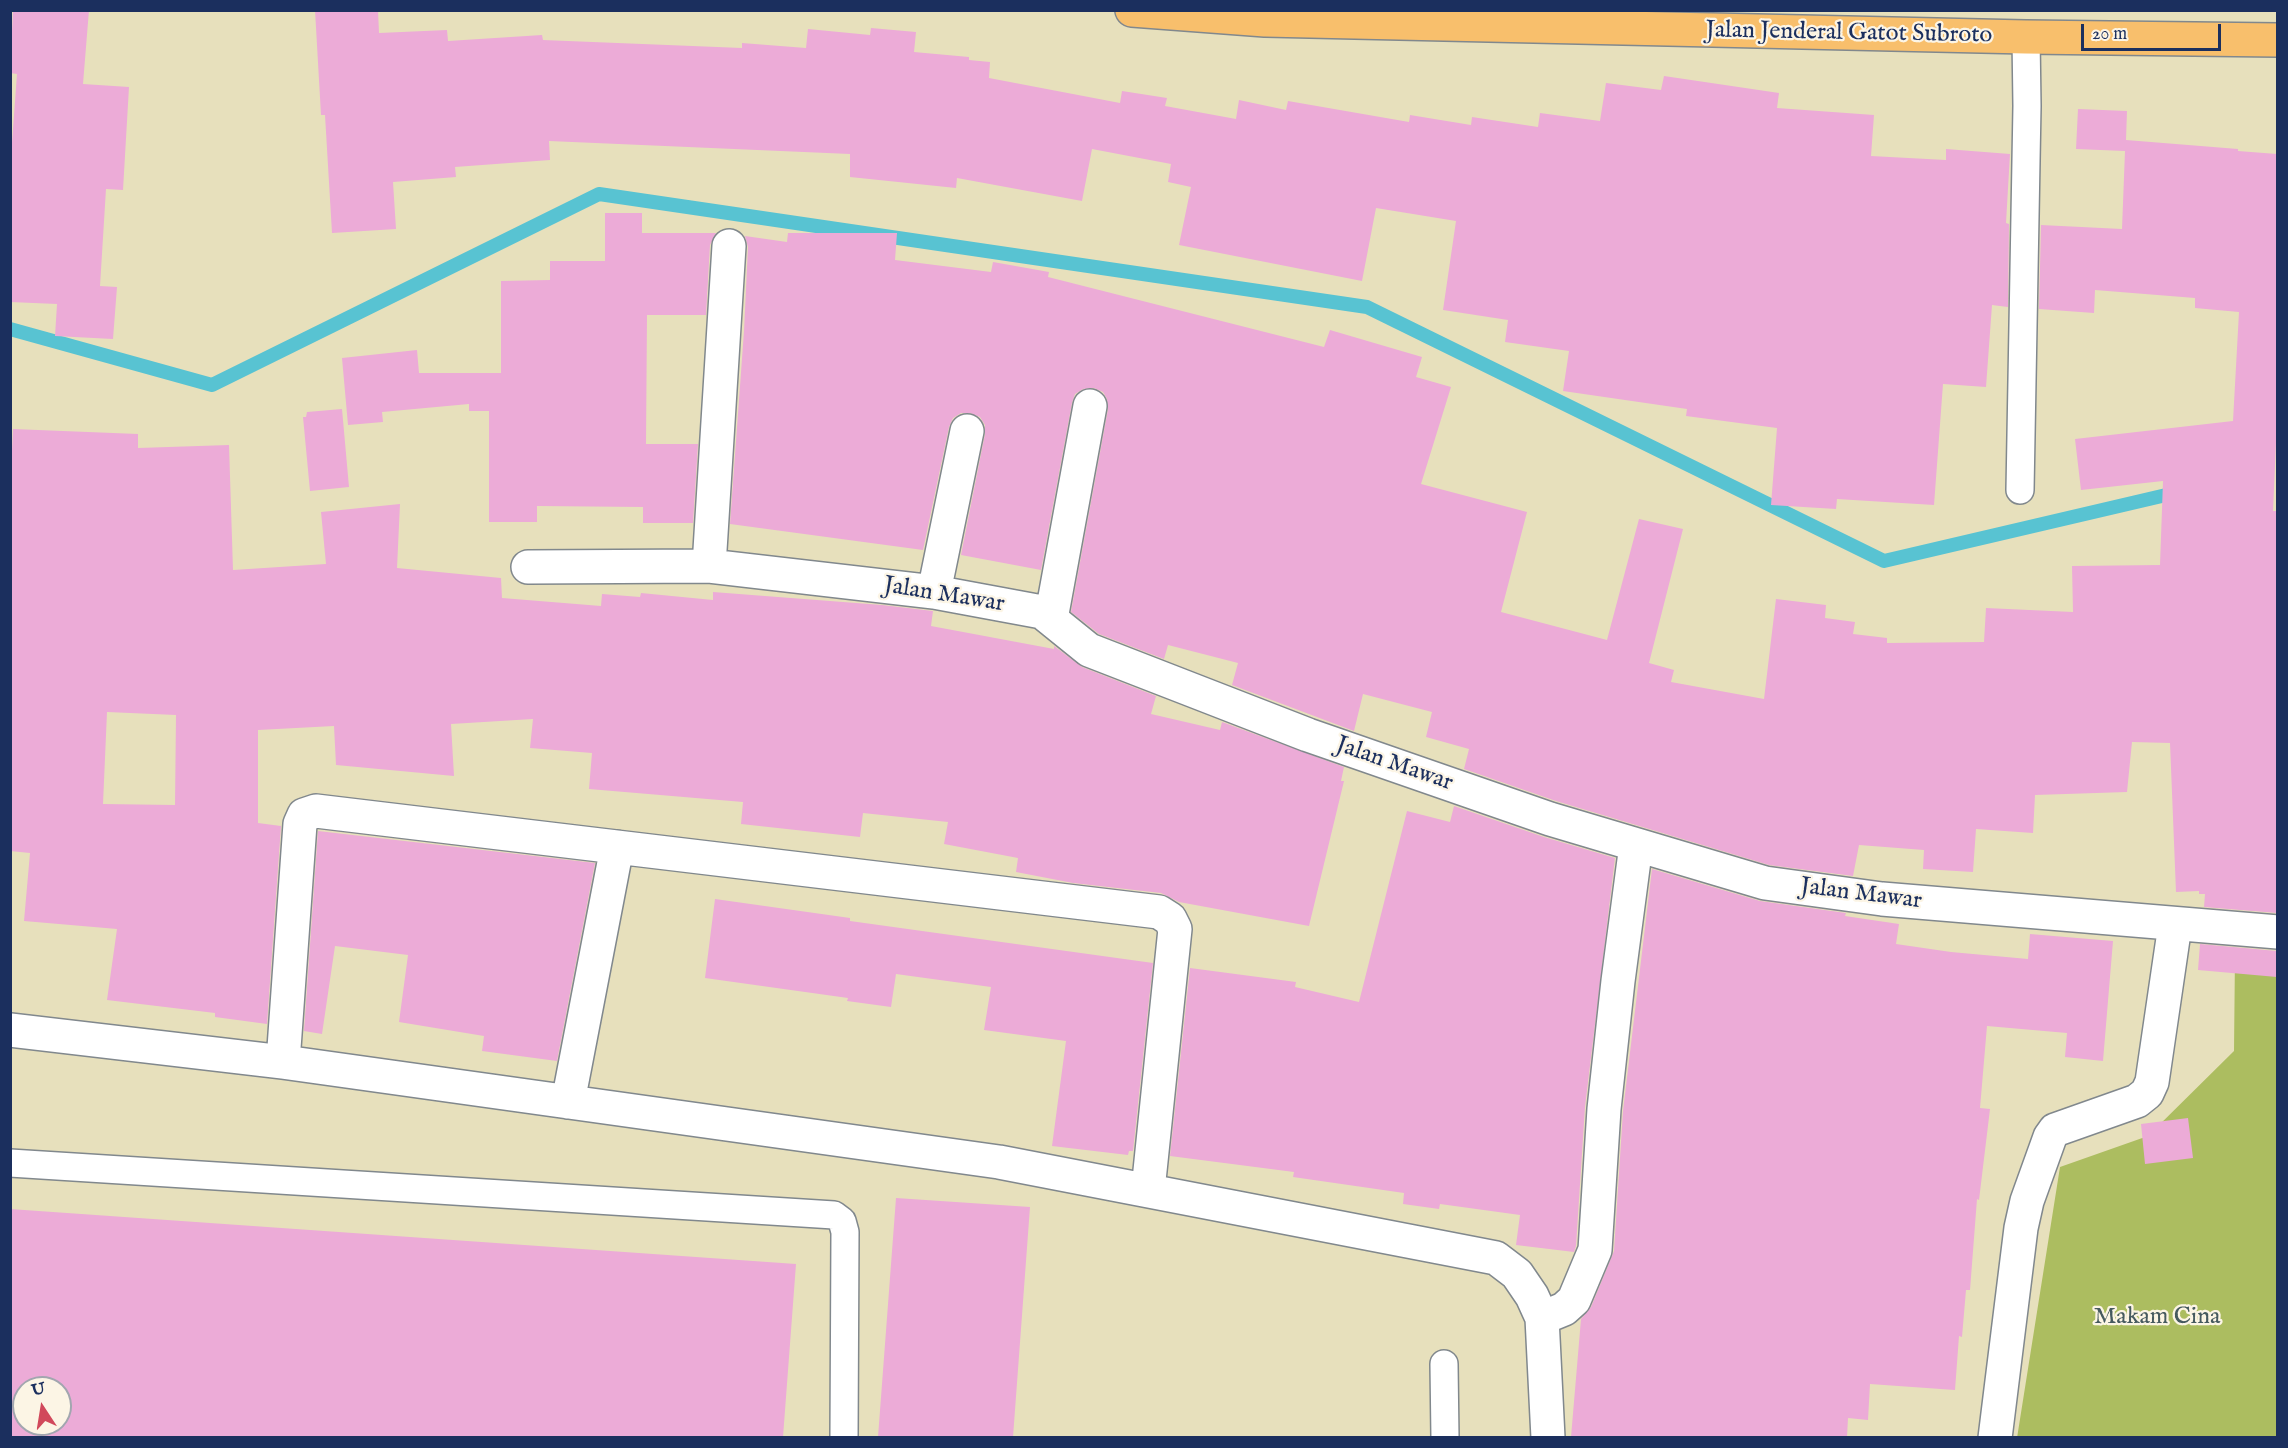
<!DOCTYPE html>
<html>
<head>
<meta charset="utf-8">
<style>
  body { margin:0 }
  #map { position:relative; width:2288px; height:1448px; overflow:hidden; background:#e7e0bc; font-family:"IM FELL English",serif }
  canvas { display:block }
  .frame { position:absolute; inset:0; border:12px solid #1b2f5e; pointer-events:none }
  .north { position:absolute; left:12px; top:1376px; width:60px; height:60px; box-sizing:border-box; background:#fcf5e5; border:2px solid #a2a6af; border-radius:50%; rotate:348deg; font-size:16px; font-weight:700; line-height:24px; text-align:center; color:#1b2f5e }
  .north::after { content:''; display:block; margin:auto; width:21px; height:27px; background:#d1495b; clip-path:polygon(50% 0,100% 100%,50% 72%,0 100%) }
  .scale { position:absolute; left:2081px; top:24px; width:140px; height:27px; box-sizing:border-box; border:3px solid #1b2f5e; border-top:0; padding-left:8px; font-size:18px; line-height:21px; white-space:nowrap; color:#1b2f5e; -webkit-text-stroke:4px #fcf5e5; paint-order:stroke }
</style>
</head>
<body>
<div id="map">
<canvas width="2288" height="1448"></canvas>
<div class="frame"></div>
<div class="north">U</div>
<div class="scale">20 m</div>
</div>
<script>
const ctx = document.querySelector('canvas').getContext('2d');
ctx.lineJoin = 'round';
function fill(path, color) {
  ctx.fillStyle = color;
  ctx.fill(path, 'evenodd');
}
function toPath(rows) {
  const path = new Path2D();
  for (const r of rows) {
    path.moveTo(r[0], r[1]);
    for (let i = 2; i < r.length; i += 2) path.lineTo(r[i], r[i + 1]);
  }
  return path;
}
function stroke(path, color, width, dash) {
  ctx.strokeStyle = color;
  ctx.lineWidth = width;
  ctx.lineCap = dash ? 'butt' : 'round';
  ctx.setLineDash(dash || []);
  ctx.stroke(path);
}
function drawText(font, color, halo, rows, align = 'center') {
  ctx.font = font + ' "IM FELL English",serif';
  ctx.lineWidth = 4.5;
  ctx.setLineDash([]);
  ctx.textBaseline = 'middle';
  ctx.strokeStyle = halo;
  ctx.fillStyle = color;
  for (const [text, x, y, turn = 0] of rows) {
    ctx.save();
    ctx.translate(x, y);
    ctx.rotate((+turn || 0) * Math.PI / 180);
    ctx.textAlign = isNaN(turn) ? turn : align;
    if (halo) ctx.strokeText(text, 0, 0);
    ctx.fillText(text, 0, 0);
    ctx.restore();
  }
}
fill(toPath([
  [2235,954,2277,958,2277,1437,2017,1438,2060,1167,2148,1136,2234,1051]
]), '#acbd60');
stroke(toPath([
  [10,329,212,385,599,194,1367,307,1884,561,2179,492]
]), '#58c3d2', 14);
fill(toPath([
  [13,10,89,10,83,84,129,87,123,190,106,189,100,286,117,287,113,339,55,336,57,304,10,302,10,170,17,74,10,73],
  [315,10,378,10,379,33,447,30,448,41,542,35,543,40,742,48,742,43,806,48,808,29,870,35,871,28,916,32,914,52,969,57,969,60,990,62,989,78,1120,103,1122,91,1167,98,1165,106,1236,119,1239,100,1286,110,1288,101,1409,122,1410,115,1471,125,1472,117,1538,127,1540,113,1600,121,1606,83,1661,90,1664,76,1779,93,1777,108,1874,115,1871,156,1946,160,1946,149,2010,154,2006,223,2009,224,2008,307,1992,305,1986,387,1943,384,1934,505,1837,499,1836,509,1771,505,1777,428,1686,416,1687,409,1563,391,1569,351,1505,342,1508,320,1443,310,1456,221,1376,208,1362,281,1179,245,1191,187,1168,182,1171,164,1092,149,1082,201,957,178,956,188,850,177,850,154,549,141,550,160,455,167,456,177,393,182,396,229,332,233,325,115,321,115],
  [2078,109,2127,111,2126,140,2238,149,2238,151,2277,154,2277,420,2273,511,2277,511,2277,913,2204,907,2205,894,2199,894,2199,891,2176,892,2170,743,2132,742,2127,792,2035,795,2033,833,1976,829,1973,872,1923,869,1924,850,1859,845,1853,876,1769,865,1556,801,1464,769,1469,749,1426,737,1432,712,1363,694,1354,731,1232,685,1238,663,1168,645,1164,659,1099,634,1071,612,1108,409,1107,399,1103,392,1094,388,1083,389,1075,394,1072,403,1041,570,961,555,985,434,985,425,980,417,970,413,961,413,953,418,949,427,923,550,730,524,744,331,748,247,745,236,787,242,788,233,897,233,895,260,991,272,993,262,1049,272,1048,277,1324,347,1330,330,1422,357,1416,377,1451,387,1421,484,1527,512,1501,612,1607,640,1639,519,1683,529,1649,663,1674,670,1671,682,1764,699,1776,599,1826,605,1825,618,1855,622,1853,634,1887,638,1887,643,1984,642,1986,608,2073,612,2072,566,2160,565,2163,481,2081,490,2075,439,2233,421,2239,312,2195,308,2195,298,2095,290,2094,313,2039,309,2041,225,2122,229,2125,151,2076,149],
  [605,213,642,213,642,233,716,233,710,245,706,315,647,315,646,444,698,444,693,523,643,523,643,507,537,506,537,522,489,522,489,411,469,411,469,404,382,412,383,422,348,425,342,358,417,350,419,373,501,373,501,281,550,280,550,261,605,261],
  [342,409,349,487,310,491,303,417,306,417,307,412],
  [13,429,138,434,138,448,229,445,233,570,326,564,321,512,400,504,397,568,501,578,502,598,601,606,602,594,640,597,641,593,713,600,713,592,882,605,933,611,931,626,1054,649,1054,646,1082,667,1156,696,1151,714,1220,730,1222,722,1344,767,1341,781,1344,781,1309,926,1179,902,1161,893,1073,883,1016,872,1018,858,944,844,948,822,863,813,860,837,741,824,743,802,589,789,592,753,530,748,533,719,451,724,454,776,336,765,334,726,258,730,258,823,281,826,267,1024,215,1017,215,1013,107,1000,117,929,24,921,30,853,10,851,10,492],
  [107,712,176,715,175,805,103,804],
  [1454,806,1544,837,1615,858,1585,1107,1576,1246,1574,1252,1516,1245,1520,1215,1440,1204,1439,1209,1403,1204,1404,1193,1293,1177,1294,1172,1170,1156,1190,968,1296,982,1295,987,1359,1002,1407,811,1450,822],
  [318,831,595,863,557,1061,482,1051,484,1036,399,1022,408,955,335,946,322,1034,304,1031],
  [1652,869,1760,901,1846,913,1845,916,1899,924,1896,944,1951,952,2028,959,2030,934,2113,941,2103,1061,2065,1057,2067,1033,1987,1026,1980,1108,1990,1109,1979,1200,1977,1199,1970,1290,1966,1290,1962,1337,1959,1336,1955,1390,1870,1384,1868,1420,1848,1418,1847,1437,1571,1437,1581,1319,1591,1307,1614,1251,1623,1111],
  [715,899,850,918,850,921,1153,963,1133,1151,1129,1151,1128,1155,1052,1146,1066,1041,984,1030,991,987,896,974,891,1007,847,1001,848,998,705,978],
  [2200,944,2277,951,2277,977,2198,970],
  [2188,1118,2193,1158,2145,1164,2141,1124],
  [896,1198,1030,1207,1013,1437,878,1437],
  [10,1209,796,1264,783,1437,10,1437],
  [24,1388,60,1388,60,1424,24,1424]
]), '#ecabd7');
const service = toPath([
  [2020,490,2027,106,2026,37],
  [10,1163,834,1215,842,1221,845,1232,844,1438],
  [1444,1364,1445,1438]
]);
const minor = toPath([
  [709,566,729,246],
  [528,567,709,566,934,592,1042,612,1089,650,1308,735,1550,819,1765,883,1882,899,2278,932],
  [934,592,967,431],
  [1051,619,1090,406],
  [10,1030,283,1062,999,1162,1496,1258,1517,1274,1532,1296,1542,1318,1548,1438],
  [283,1062,300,824,304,815,316,811,1159,912,1170,919,1175,929,1148,1190],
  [568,1102,617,847],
  [1542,1318,1564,1309,1574,1300,1595,1250,1604,1109,1618,981,1636,845],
  [1995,1438,2021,1228,2027,1201,2050,1137,2055,1130,2137,1101,2147,1093,2152,1082,2175,925]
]);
const trunk = toPath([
  [1132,10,1265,20,2026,37,2278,40]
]);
stroke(service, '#81888d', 30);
stroke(minor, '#81888d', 36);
stroke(trunk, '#81888d', 36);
stroke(service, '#fff', 27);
stroke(minor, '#fff', 33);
stroke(trunk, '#f8bf6c', 33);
drawText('24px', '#1b2f5e', '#fcf5e5', [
  ["Jalan Jenderal Gatot Subroto",1849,34,1],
  ["Jalan Mawar",944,596,9],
  ["Jalan Mawar",1394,765,19],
  ["Jalan Mawar",1861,895,7]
]);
drawText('24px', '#465a5f', '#fcf5e5', [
  ["Makam Cina",2157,1318]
]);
</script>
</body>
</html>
